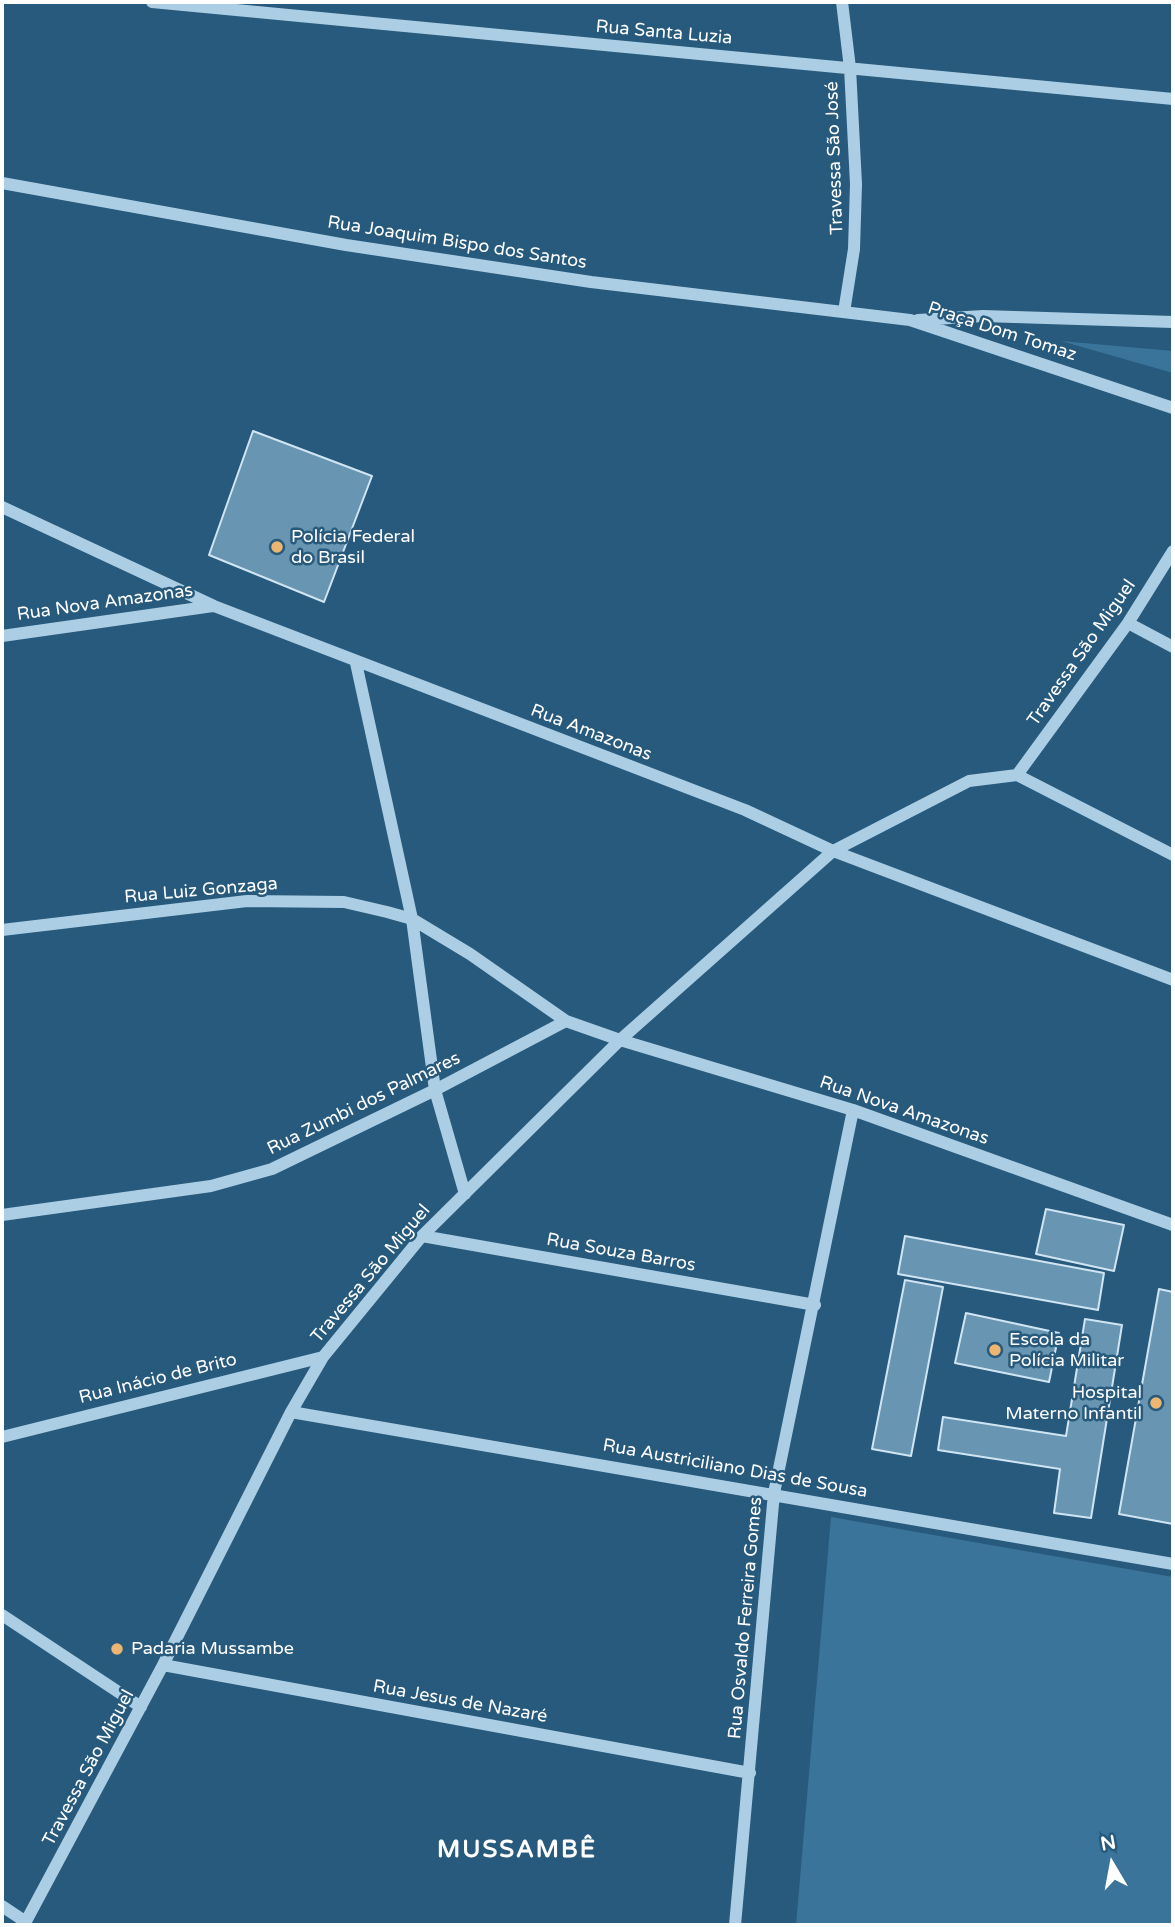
<!DOCTYPE html>
<html>
<head>
<meta charset="utf-8">
<style>
  body { margin:0 }
  #map { position:relative; width:1175px; height:1927px; overflow:hidden; background:#275a7c; font-family:"Varela Round",sans-serif }
  canvas { display:block }
  .frame { position:absolute; inset:0; border:4px solid #fff; pointer-events:none }
  .north { position:absolute; left:1077px; top:1829px; width:70px; height:70px; -webkit-text-stroke:5px #275a7c; paint-order:stroke; rotate:350deg; font-size:19px; font-weight:700; line-height:28px; text-align:center; color:#fff }
  .north::after { content:''; display:block; margin:auto; width:24px; height:32px; background:#fff; clip-path:polygon(50% 0,100% 100%,50% 72%,0 100%) }
</style>
</head>
<body>
<div id="map">
<canvas width="1175" height="1927"></canvas>
<div class="frame"></div>
<div class="north">N</div>
</div>
<script>
const ctx = document.querySelector('canvas').getContext('2d');
ctx.lineJoin = 'round';
function fill(path, color) {
  ctx.fillStyle = color;
  ctx.fill(path, 'evenodd');
}
function toPath(rows) {
  const path = new Path2D();
  for (const r of rows) {
    path.moveTo(r[0], r[1]);
    for (let i = 2; i < r.length; i += 2) path.lineTo(r[i], r[i + 1]);
  }
  return path;
}
function stroke(path, color, width, dash) {
  ctx.strokeStyle = color;
  ctx.lineWidth = width;
  ctx.lineCap = dash ? 'butt' : 'round';
  ctx.setLineDash(dash || []);
  ctx.stroke(path);
}
function drawText(font, color, halo, rows, align = 'center') {
  ctx.font = font + ' "Varela Round",sans-serif';
  ctx.lineWidth = 5;
  ctx.setLineDash([]);
  ctx.textBaseline = 'middle';
  ctx.strokeStyle = halo;
  ctx.fillStyle = color;
  for (const [text, x, y, turn = 0] of rows) {
    ctx.save();
    ctx.translate(x, y);
    ctx.rotate((+turn || 0) * Math.PI / 180);
    ctx.textAlign = isNaN(turn) ? turn : align;
    if (halo) ctx.strokeText(text, 0, 0);
    ctx.fillText(text, 0, 0);
    ctx.restore();
  }
}
fill(toPath([
  [1061,341,1173,351,1173,373],
  [831,1517,1173,1577,1173,1925,796,1925]
]), '#3b749a');
const building = toPath([
  [253,431,372,476,324,602,209,555,253,431],
  [1046,1209,1124,1225,1114,1271,1036,1254,1046,1209],
  [905,1236,1104,1273,1098,1310,898,1274,905,1236],
  [905,1280,943,1287,911,1456,872,1449,905,1280],
  [1159,1289,1173,1292,1173,1524,1119,1514,1159,1289],
  [966,1313,1059,1333,1049,1382,955,1363,966,1313],
  [1085,1319,1122,1325,1091,1518,1054,1513,1060,1469,938,1450,943,1417,1066,1436,1085,1319]
]);
fill(building, '#6895b1');
stroke(building, '#cfe5f4', 2);
stroke(toPath([
  [152,2,1173,99],
  [842,2,850,68,856,184,854,249,844,312],
  [2,183,346,245,591,282,910,320,1173,408],
  [918,320,983,316,1173,322],
  [2,507,214,606,745,810,833,851,1173,980],
  [1128,623,1173,647],
  [2,636,213,606],
  [356,663,412,919,435,1090,465,1194],
  [1017,775,1128,623,1173,551],
  [2,930,247,901,344,902,387,912,412,919,470,954,566,1021,620,1040,853,1110,1173,1225],
  [2,1215,211,1186,272,1169,435,1090,566,1021],
  [422,1236,815,1305],
  [291,1412,1173,1564],
  [2,1437,323,1357],
  [2,1615,141,1707],
  [163,1665,750,1773],
  [2,1906,26,1922],
  [24,1925,163,1665,291,1412,323,1357,422,1236,620,1040,833,851,969,781,1017,775,1173,855],
  [735,1925,774,1493,853,1110]
]), '#accee4', 12);
for (const [x, y, r, color] of [
  [277,547,7,"#ecb672"],
  [995,1350,7,"#ecb672"],
  [1156,1403,7,"#ecb672"],
  [117,1649,7,"#ecb672"]
]) {
  const dot = new Path2D();
  dot.arc(x, y, r, 0, 2 * Math.PI);
  ctx.fillStyle = color;
  ctx.fill(dot);
  stroke(dot, '#275a7c', 2.5);
}
drawText('18px', '#fff', '#275a7c', [
  ["Rua Santa Luzia",664,33,5],
  ["Travessa São José",835,158,-92],
  ["Rua Joaquim Bispo dos Santos",457,243,9],
  ["Praça Dom Tomaz",1002,332,18],
  ["Rua Nova Amazonas",105,603,-8],
  ["Travessa São Miguel",1082,653,-55],
  ["Rua Amazonas",591,733,21],
  ["Rua Luiz Gonzaga",201,891,-5],
  ["Rua Zumbi dos Palmares",364,1104,-26],
  ["Rua Nova Amazonas",904,1111,19],
  ["Rua Souza Barros",621,1253,10],
  ["Travessa São Miguel",371,1274,-50],
  ["Rua Inácio de Brito",158,1379,-14],
  ["Rua Austriciliano Dias de Sousa",735,1469,10],
  ["Rua Osvaldo Ferreira Gomes",746,1618,-85],
  ["Rua Jesus de Nazaré",460,1702,10],
  ["Travessa São Miguel",89,1768,-62]
]);
drawText('18px', '#fff', '#275a7c', [
  ["Polícia Federal",291,537],
  ["do Brasil",291,558],
  ["Escola da",1009,1340],
  ["Polícia Militar",1009,1361],
  ["Hospital",1142,1393,"right"],
  ["Materno Infantil",1142,1414,"right"],
  ["Padaria Mussambe",131,1649]
], 'left');
ctx.letterSpacing = '2px';
drawText('bold 24px', '#fff', '#275a7c', [
  ["MUSSAMBÊ",517,1851]
]);
ctx.letterSpacing = '0px';
</script>
</body>
</html>
